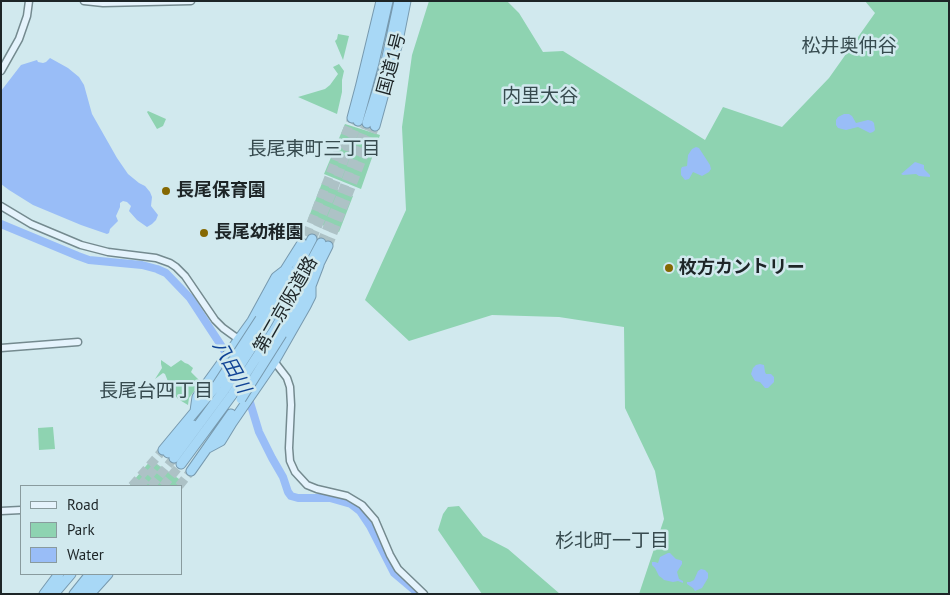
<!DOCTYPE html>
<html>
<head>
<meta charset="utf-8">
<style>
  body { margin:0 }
  #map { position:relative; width:950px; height:595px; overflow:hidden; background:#d1e9ee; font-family:"PT Sans",sans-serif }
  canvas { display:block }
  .frame { position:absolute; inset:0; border:2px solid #1d2527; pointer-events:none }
  .legend { position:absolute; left:20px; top:485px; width:162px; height:90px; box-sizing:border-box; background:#d1e9ee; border:1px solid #899b9e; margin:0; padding:6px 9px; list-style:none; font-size:15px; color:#1d2527 }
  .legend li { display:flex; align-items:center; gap:10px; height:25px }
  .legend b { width:25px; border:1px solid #899b9e }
</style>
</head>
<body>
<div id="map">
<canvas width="950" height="595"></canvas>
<div class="frame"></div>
<ul class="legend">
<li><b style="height:6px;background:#e5f3fc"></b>Road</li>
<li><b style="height:14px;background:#8ed3b1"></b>Park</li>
<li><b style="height:14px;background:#99bdf7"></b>Water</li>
</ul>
</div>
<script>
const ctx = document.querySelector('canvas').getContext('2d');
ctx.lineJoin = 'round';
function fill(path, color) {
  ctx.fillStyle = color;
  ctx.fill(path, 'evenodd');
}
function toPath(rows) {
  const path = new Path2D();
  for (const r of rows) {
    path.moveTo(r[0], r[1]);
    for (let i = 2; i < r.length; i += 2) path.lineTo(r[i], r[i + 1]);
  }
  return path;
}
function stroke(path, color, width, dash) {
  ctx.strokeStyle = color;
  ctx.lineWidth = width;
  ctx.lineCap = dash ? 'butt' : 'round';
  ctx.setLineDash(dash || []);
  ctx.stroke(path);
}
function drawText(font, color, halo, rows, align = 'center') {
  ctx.font = font + ' "PT Sans","Noto Sans JP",sans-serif';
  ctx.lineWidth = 5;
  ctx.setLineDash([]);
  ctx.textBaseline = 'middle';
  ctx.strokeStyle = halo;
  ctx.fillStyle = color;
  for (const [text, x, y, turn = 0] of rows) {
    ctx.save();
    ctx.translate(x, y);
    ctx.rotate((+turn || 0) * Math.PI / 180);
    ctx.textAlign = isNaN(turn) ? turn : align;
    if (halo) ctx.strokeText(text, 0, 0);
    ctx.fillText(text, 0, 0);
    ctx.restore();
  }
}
fill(toPath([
  [429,1,507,1,519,13,543,52,563,51,705,140,723,107,782,127,829,78,875,13,865,1,949,1,949,594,639,594,664,519,655,471,625,408,624,327,559,317,492,315,409,341,365,300,406,210,402,127,412,55],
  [338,34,349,36,343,60,335,41,337,39],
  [339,64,344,71,342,80,342,92,337,114,298,97,325,89,330,85,338,74,333,67],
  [148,111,166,119,163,126,157,129,147,112],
  [345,124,380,135,361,189,324,174],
  [322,183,353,196,339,232,308,219],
  [161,360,171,367,181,360,185,363,188,364,193,368,191,372,201,382,189,398,188,405,178,399,173,393,172,385,169,384,165,374,163,373,155,379,162,368,161,364],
  [53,427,55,449,39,450,38,428],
  [151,460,185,483,181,487,181,486,129,486],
  [459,506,483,536,508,549,560,594,482,594,438,530,443,514,448,507]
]), '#8ed3b1');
fill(toPath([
  [50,58,68,68,79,77,84,85,92,114,117,158,128,174,139,183,145,186,150,192,152,197,151,206,158,215,156,220,152,224,147,227,137,220,129,211,131,206,127,202,123,201,120,203,120,207,116,216,118,221,110,229,109,233,107,234,81,225,33,205,9,190,1,184,1,91,21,65,37,60,38,62,43,63,46,62],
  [844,114,849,114,852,116,856,123,868,120,872,121,874,123,875,130,873,132,870,133,858,127,846,130,838,128,836,125,836,120,838,117],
  [696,147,699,148,710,165,711,169,709,172,702,176,693,172,689,179,685,180,681,175,681,169,682,167,687,166,688,155,692,149],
  [915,162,924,165,924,169,930,175,930,177,919,176,916,174,903,175,901,174],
  [760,364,764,365,765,372,766,374,771,374,774,377,774,382,768,388,765,388,760,382,755,381,751,374,753,368,756,365],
  [668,553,670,553,676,559,680,560,682,561,682,564,677,572,679,579,683,581,683,583,678,581,673,582,664,580,662,578,659,576,655,568,652,565,652,562,655,562,658,563,660,557],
  [701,569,705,570,708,573,708,578,702,588,695,591,693,588,687,584,687,582,690,582,694,580,698,571]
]), '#99bdf7');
stroke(toPath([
  [1,224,78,256,89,260,142,265,157,269,166,273,190,298,230,359],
  [240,376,245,386,259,432,272,458,283,477,288,492,291,496,298,498,330,498,351,504,360,511,370,526,394,573,419,594]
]), '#99bdf7', 8);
stroke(toPath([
  [306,236,352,118],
  [312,239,331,195,358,121],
  [321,243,340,198,367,123],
  [328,246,375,126],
  [132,486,163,450],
  [140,486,158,465],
  [151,486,174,458],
  [163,486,181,464],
  [179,486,191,471]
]), '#adc2c6', 9, [9, 4.5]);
const secondary = toPath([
  [84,1,103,3,191,1],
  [1,71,19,39,27,16,29,1],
  [1,206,31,224,81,245,108,252,156,258,170,263,176,267,185,276,215,320,223,328,241,341],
  [1,348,78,342],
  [256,351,277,365,287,378,290,387,291,405,289,448,290,461,295,472,307,485,317,489,347,496,362,505,375,520,390,555,398,569,424,594],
  [1,511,21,510]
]);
const highway = toPath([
  [352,118,360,88,381,1],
  [358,121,374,63,388,1],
  [367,123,385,66,399,1],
  [375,126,397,46,406,1],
  [317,268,328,246],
  [260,319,288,270],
  [266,325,281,299,312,239],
  [275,329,321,243],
  [282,334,310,282],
  [195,411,197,397,252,321,276,277,285,270,302,243],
  [208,448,221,441,232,423,274,362,306,306,311,296,311,286,319,265],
  [163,450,217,385],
  [168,453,193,425],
  [174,458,225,389],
  [181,464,232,395],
  [191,471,231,414],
  [44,594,59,574],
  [54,594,71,574],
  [74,594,90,574],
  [82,594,99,574],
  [90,594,108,574]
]);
stroke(secondary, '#748a8f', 9);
stroke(highway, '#7799ae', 11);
stroke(secondary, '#e5f3fc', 6);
stroke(highway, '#a8d8f6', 9);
const highwayBridge = toPath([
  [217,385,260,319],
  [225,389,266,325],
  [232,395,275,329],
  [241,399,282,334]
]);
stroke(highwayBridge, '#7799ae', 11, []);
stroke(highwayBridge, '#a8d8f6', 9);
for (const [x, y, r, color] of [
  [166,191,5,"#856802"],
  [204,233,5,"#856802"],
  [669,268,5,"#856802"]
]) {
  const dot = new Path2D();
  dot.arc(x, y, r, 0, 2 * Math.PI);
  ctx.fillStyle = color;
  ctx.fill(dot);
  stroke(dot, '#d1e9ee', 2);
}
drawText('18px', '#1d2527', '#d1e9ee', [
  ["国道1号",392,64,-75],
  ["第二京阪道路",286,305,-60]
]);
drawText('bold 18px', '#1d2527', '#d1e9ee', [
  ["長尾保育園",176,191],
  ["長尾幼稚園",214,233],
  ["枚方カントリー",679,268]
], 'left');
drawText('19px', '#374b4f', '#d1e9ee', [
  ["松井奥仲谷",849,47],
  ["内里大谷",540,97],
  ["長尾東町三丁目",314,150],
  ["長尾台四丁目",156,392],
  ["杉北町一丁目",612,542]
]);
drawText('italic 19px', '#104395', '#d1e9ee', [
  ["八田川",231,367,61]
]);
</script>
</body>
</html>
